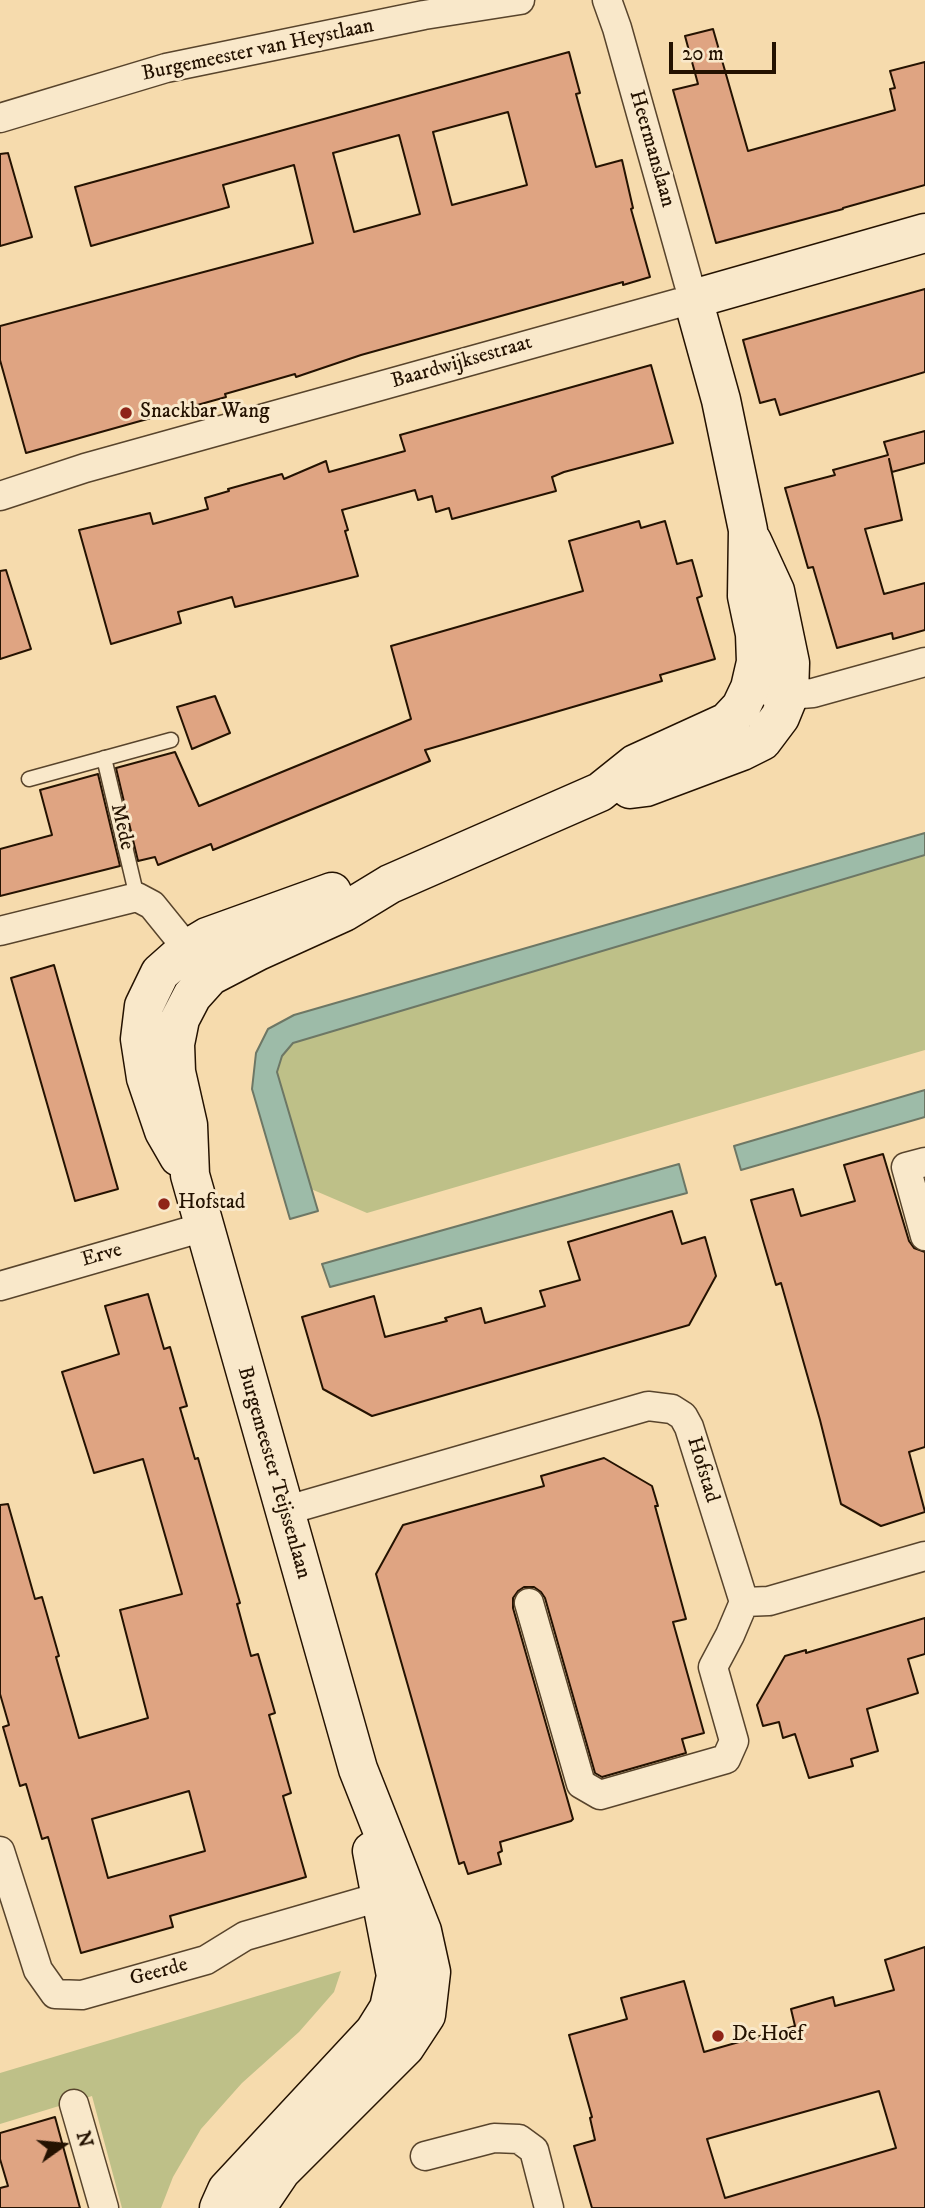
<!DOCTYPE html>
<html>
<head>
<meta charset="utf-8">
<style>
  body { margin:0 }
  #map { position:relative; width:925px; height:2208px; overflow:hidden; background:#f6dbad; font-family:"IM FELL DW Pica",serif }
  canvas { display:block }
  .north { position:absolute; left:28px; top:2110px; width:70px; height:70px; -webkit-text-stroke:5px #f9e8ca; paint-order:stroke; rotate:75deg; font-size:19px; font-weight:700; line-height:28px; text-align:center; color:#241201 }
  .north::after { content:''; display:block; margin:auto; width:24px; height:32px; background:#241201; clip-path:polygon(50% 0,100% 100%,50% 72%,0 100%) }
  .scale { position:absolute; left:669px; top:42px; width:107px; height:32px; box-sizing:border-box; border:4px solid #241201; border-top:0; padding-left:9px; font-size:21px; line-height:24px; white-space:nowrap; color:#241201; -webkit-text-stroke:5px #f9e8ca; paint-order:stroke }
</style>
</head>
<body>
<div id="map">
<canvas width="925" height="2208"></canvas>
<div class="north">N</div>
<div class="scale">20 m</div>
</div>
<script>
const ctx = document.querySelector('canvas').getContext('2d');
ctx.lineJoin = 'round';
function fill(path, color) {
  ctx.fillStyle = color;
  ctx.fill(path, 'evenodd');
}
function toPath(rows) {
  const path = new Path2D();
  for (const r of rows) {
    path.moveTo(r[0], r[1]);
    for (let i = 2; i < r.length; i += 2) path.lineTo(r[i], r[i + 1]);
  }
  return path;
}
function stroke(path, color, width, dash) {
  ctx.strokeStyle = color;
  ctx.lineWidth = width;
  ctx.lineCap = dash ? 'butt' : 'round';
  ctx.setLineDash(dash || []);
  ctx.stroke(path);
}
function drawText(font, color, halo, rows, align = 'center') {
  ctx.font = font + ' "IM FELL DW Pica",serif';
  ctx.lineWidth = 6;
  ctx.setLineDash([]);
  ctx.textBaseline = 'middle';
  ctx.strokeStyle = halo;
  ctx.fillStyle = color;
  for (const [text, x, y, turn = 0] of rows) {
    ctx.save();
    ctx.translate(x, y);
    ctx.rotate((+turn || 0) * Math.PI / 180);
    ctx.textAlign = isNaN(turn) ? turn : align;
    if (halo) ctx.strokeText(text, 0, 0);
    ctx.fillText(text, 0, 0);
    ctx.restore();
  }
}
fill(toPath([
  [925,855,925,1050,367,1213,311,1189,277,1072,282,1056,293,1043],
  [341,1971,334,1992,299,2032,242,2083,201,2129,173,2177,161,2208,122,2208,92,2096,0,2124,0,2073]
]), '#bec088');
const water = toPath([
  [925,833,925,855,293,1043,282,1056,277,1072,318,1211,290,1219,252,1089,256,1053,268,1029,294,1015,925,833],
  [925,1090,925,1117,741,1170,734,1146,925,1090],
  [679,1164,687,1193,330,1287,322,1264,679,1164]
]);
fill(water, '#9dbba8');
stroke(water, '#6d7765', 2);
const building = toPath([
  [713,29,748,151,895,110,890,89,895,88,890,71,925,62,925,185,843,208,843,209,716,243,673,90,698,84,685,36,713,29],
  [569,52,580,93,576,94,596,167,622,160,633,208,631,209,650,277,623,285,623,282,361,355,296,377,295,374,225,394,226,397,26,453,0,360,0,326,313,243,294,165,223,185,229,207,91,246,75,187,569,52],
  [508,112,527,185,452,205,433,132,508,112],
  [399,135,420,214,354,232,333,153,399,135],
  [8,153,32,237,0,246,0,154,8,153],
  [925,289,925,372,780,415,775,399,760,403,743,340,925,289],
  [651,365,673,443,564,472,552,477,556,491,452,519,449,508,436,512,432,496,418,500,415,490,342,510,348,530,345,531,358,576,235,607,232,597,178,612,181,623,111,644,79,530,150,513,153,524,208,509,205,498,229,491,228,489,282,474,284,479,326,461,329,472,405,451,400,435,651,365],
  [925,431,925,463,892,472,889,459,902,520,865,529,884,594,925,583,925,630,893,639,892,633,837,648,813,567,808,568,785,488,835,475,833,470,888,455,884,442,925,431],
  [639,521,641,528,665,521,677,564,692,560,702,596,697,598,715,659,660,675,662,681,425,750,430,761,213,850,211,844,158,865,155,857,138,861,116,768,175,752,199,806,411,719,391,646,583,591,569,541,639,521],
  [6,570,31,649,0,659,0,571,6,570],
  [215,696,230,733,192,749,177,707,215,696],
  [98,774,120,866,0,896,0,849,52,835,40,790,98,774],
  [54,965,118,1189,75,1201,11,978,54,965],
  [883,1154,909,1241,914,1248,925,1252,925,1447,909,1452,925,1512,881,1526,841,1504,820,1420,781,1283,776,1285,751,1200,793,1189,801,1216,855,1201,844,1165,883,1154],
  [672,1211,682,1244,705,1237,716,1276,689,1325,372,1416,323,1389,302,1317,374,1296,385,1337,447,1321,445,1318,481,1308,485,1323,517,1314,545,1306,540,1291,580,1280,568,1242,672,1211],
  [148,1294,164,1349,170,1347,187,1406,180,1408,195,1459,198,1458,240,1603,237,1604,251,1656,258,1654,275,1713,269,1715,291,1793,283,1796,306,1877,170,1916,173,1927,81,1953,48,1837,42,1839,26,1784,20,1786,3,1727,9,1725,0,1694,0,1505,8,1504,35,1599,42,1597,59,1656,56,1657,79,1738,148,1718,120,1610,182,1594,143,1459,94,1473,62,1372,119,1354,105,1306,148,1294],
  [189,1791,205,1851,108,1878,92,1819,189,1791],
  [604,1458,652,1486,658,1506,655,1506,686,1619,673,1622,704,1733,682,1739,686,1753,602,1777,595,1773,545,1598,541,1592,534,1587,524,1587,518,1591,513,1598,513,1608,573,1819,571,1821,500,1842,502,1851,498,1853,501,1864,468,1874,464,1862,459,1864,376,1574,403,1525,544,1486,541,1476,604,1458],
  [925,1618,925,1654,908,1659,918,1693,867,1709,878,1751,851,1759,853,1766,809,1778,795,1734,783,1738,779,1722,763,1726,757,1705,785,1656,806,1650,806,1653,925,1618],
  [925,1947,925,2208,592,2208,574,2146,595,2140,590,2118,592,2117,569,2035,627,2019,621,1998,684,1981,704,2052,795,2026,791,2009,833,1997,835,2006,894,1990,885,1960,925,1947],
  [879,2091,896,2148,725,2198,707,2139,879,2091],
  [55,2117,80,2208,0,2208,0,2188,8,2186,0,2159,0,2133,55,2117]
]);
fill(building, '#dfa482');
stroke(building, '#241201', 2);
const lane = toPath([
  [104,758,137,897],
  [29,779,171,740]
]);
const street = toPath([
  [0,118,166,68,424,15,520,0],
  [0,496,85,468,693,299,617,28,607,0],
  [770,692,789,695,813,693,925,662],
  [0,931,137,897,152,905,199,963],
  [925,1162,906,1167,925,1236],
  [0,1286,204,1227],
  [284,1511,648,1406,672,1409,683,1416,689,1427,744,1602,730,1635,713,1667,734,1741,726,1759,600,1795,581,1784,529,1603],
  [744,1602,769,1601,925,1556],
  [0,1851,38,1970,55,1994,82,1995,206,1960,245,1936,397,1892],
  [74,2104,104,2208],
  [425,2156,494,2138,519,2139,534,2150,549,2208]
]);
const secondary = toPath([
  [630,789,646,787,742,751,762,741,780,717,789,695,790,663,775,591,752,541],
  [179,1157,164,1131,146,1078,140,1039,144,1006,160,973,187,949,207,937,332,892],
  [219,2208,227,2190,374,2032,389,2008,396,1976,372,1851],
  [256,2208,281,2171,405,2047,426,2015,431,1972,422,1931,358,1769,190,1175,188,1125,176,1072,175,1044,180,1019,192,996,210,976,258,951,344,912,390,884,600,792,635,764,727,722,741,707,750,688,756,662,755,634,747,596,748,530,721,400,693,299,925,233]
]);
stroke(lane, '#58442c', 17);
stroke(street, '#58442c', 31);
stroke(secondary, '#241201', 41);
stroke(lane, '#f9e8ca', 14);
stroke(street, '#f9e8ca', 28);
stroke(secondary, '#f9e8ca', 38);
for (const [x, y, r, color] of [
  [126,413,7,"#8f2418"],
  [164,1204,7,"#8f2418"],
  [718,2036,7,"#8f2418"]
]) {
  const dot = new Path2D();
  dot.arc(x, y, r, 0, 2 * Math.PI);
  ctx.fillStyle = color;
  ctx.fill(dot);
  stroke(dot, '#f9e8ca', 2.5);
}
drawText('21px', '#241201', '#f9e8ca', [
  ["Burgemeester van Heystlaan",258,51,-12],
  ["Heermanslaan",651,149,74],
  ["Baardwijksestraat",462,363,-16],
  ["Mede",121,827,77],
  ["Erve",102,1256,-16],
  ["Hofstad",702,1470,73],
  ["Burgemeester Teijssenlaan",273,1473,74],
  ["Geerde",159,1973,-15]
]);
drawText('21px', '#241201', '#f9e8ca', [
  ["Snackbar Wang",140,413],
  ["Hofstad",178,1204],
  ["De Hoef",732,2036]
], 'left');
</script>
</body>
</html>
